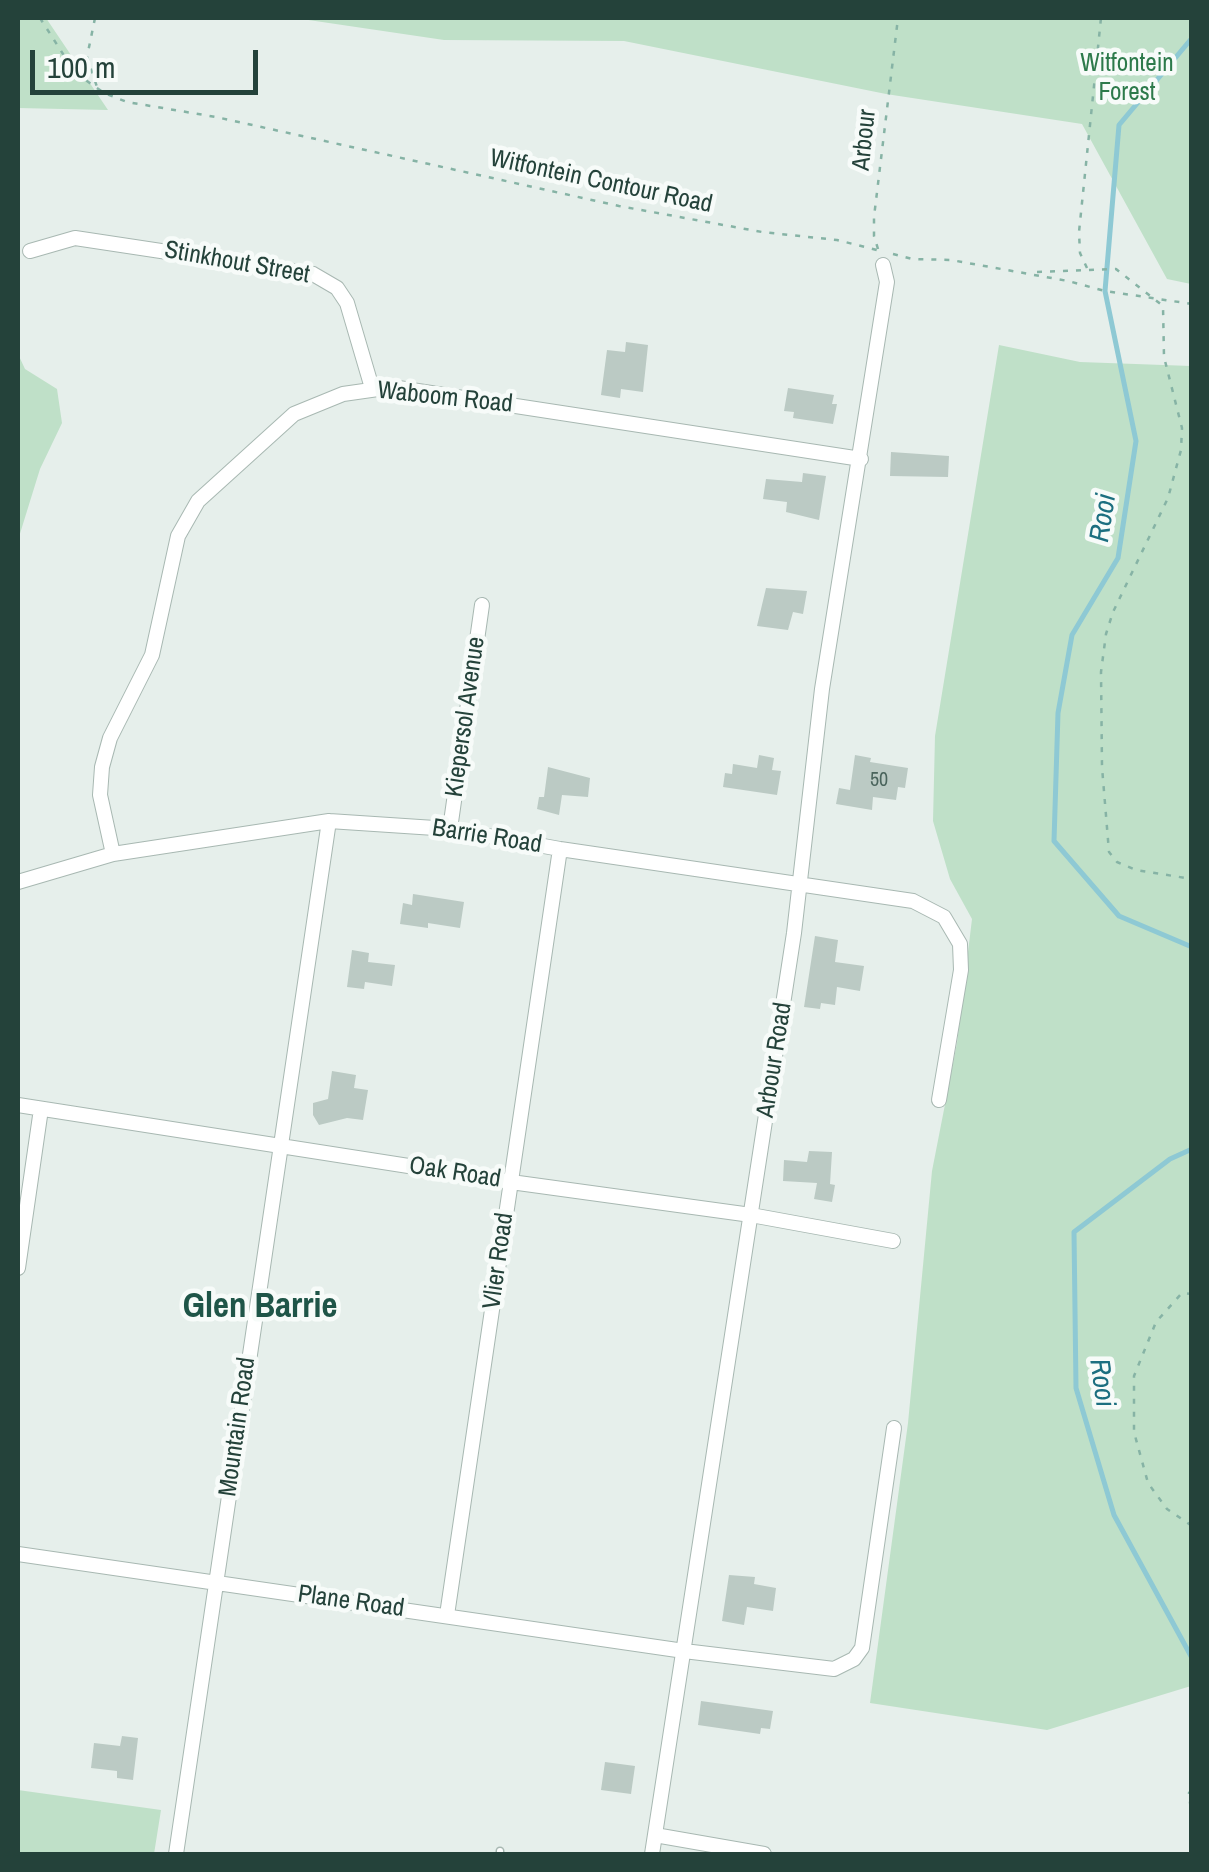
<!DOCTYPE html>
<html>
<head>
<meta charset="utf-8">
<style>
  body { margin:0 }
  #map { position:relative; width:1209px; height:1872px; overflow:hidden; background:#e6efeb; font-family:"Archivo Narrow",sans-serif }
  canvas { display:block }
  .frame { position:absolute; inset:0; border:20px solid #24423a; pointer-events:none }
  .scale { position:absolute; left:30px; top:50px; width:228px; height:45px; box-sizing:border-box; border:5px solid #24423a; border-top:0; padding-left:12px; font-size:30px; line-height:35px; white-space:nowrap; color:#24423a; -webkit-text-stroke:8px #f7fbf9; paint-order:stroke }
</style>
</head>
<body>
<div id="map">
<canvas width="1209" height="1872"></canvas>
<div class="frame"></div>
<div class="scale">100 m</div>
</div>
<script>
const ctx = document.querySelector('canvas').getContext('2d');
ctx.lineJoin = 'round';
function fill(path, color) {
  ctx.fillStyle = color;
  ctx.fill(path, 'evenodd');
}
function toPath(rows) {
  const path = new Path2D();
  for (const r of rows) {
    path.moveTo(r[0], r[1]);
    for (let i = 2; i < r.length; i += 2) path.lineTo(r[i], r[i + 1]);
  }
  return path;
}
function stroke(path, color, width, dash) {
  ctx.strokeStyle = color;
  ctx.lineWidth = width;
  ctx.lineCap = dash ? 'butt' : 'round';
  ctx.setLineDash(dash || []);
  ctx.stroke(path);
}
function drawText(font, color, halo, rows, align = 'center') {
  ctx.font = font + ' "Archivo Narrow",sans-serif';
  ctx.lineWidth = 9;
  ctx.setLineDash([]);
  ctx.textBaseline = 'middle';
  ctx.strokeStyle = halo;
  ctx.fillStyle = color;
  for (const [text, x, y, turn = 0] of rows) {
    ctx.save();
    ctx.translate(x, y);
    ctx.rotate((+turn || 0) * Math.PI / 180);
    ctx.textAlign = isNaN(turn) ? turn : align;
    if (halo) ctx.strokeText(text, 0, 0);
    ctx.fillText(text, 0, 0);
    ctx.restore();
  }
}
fill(toPath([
  [18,18,46,18,108,110,18,108],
  [295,18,1191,18,1191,284,1167,279,1082,124,886,94,624,41,444,40],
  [999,345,1080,362,1191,366,1191,1686,1047,1730,870,1703,908,1423,932,1171,957,1043,972,919,950,879,933,821,935,736],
  [18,354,25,369,57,389,62,423,40,469,18,540],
  [18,1790,161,1810,154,1854,18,1854]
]), '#bfe0c8');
stroke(toPath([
  [1192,38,1119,125,1105,291,1136,441,1118,558,1072,635,1058,713,1054,841,1119,916,1192,947],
  [1192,1149,1170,1159,1074,1232,1076,1388,1114,1515,1192,1658]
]), '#8ec9d4', 5);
fill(toPath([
  [626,342,648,345,643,392,621,389,620,398,601,395,607,350,625,352],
  [788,388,834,395,832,404,837,404,833,424,793,418,794,412,784,411],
  [891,452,949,456,948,477,890,476],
  [803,473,826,476,819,520,786,512,787,502,763,499,766,479,802,482],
  [766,588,807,591,803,614,793,612,788,630,757,626],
  [759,755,774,758,772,770,781,771,777,795,723,787,725,773,732,774,733,764,757,768],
  [855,755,871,758,870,762,908,768,905,788,898,787,896,800,873,797,872,810,836,804,839,788,850,790],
  [548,767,590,778,588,797,562,795,559,815,537,809,539,797,544,797],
  [413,894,464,902,460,928,428,923,428,928,400,924,403,903,412,905],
  [815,936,838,940,835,962,864,966,860,991,837,987,835,1005,821,1003,820,1009,804,1007],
  [352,950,369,953,368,962,395,965,392,986,365,982,364,989,347,987],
  [332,1071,356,1075,354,1088,368,1090,363,1120,347,1118,319,1125,313,1115,313,1103,328,1099],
  [809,1151,832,1152,830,1184,835,1185,832,1202,814,1199,817,1183,783,1181,784,1160,807,1162],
  [729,1575,755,1577,754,1584,776,1588,773,1611,747,1607,744,1625,722,1621],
  [701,1701,773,1711,770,1729,761,1728,760,1734,698,1725],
  [122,1736,138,1738,133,1780,117,1778,117,1771,91,1768,94,1743,120,1746],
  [605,1762,635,1766,631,1794,601,1790]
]), '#bbcac4');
const lane = toPath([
  [500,1854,500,1851]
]);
const street = toPath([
  [30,251,75,238,313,274,337,288,347,303,372,388],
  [450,829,482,605],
  [113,854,100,795,102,767,110,738,152,655,178,536,198,501,294,414,343,394,392,387,861,459],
  [18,882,113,854,329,821,450,829,560,849,913,901,944,917,960,944,961,970,939,1100],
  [18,1105,511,1182,751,1215,893,1241],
  [18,1268,41,1109],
  [18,1554,684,1651,834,1669,854,1659,862,1648,894,1428],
  [447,1615,560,849],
  [655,1835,764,1854],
  [176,1854,329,821],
  [652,1854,794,933,822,689,887,282,883,265]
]);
stroke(lane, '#a8b8b2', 9);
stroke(street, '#a8b8b2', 16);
stroke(toPath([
  [40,18,63,54,87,81,104,93,127,102,216,117,619,206,762,232,837,240,881,251],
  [95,18,87,57,97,87],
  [878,249,874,236,874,217,898,18],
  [893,254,912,259,951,260,1068,281,1105,291,1192,304],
  [1087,268,1080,253,1079,232,1101,18],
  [1037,272,1116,269,1163,306,1164,357,1182,428,1181,450,1168,498,1113,612,1106,634,1101,672,1102,767,1109,852,1117,862,1136,870,1192,879],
  [1192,1294,1182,1293,1156,1322,1134,1376,1134,1432,1148,1483,1167,1509,1192,1526],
  [1192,1790,1189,1793,1192,1821]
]), '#86b3a5', 2.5, [5, 8]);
stroke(lane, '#fff', 6);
stroke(street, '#fff', 14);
drawText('20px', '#4a645c', null, [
  ["50",879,781]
]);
drawText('25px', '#2d7a4b', '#f7fbf9', [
  ["Witfontein",1127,64],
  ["Forest",1127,93]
]);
drawText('25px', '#24423a', '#f7fbf9', [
  ["Arbour",865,140,-84],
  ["Witfontein Contour Road",601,182,12],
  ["Stinkhout Street",237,263,10],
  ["Waboom Road",445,398,6],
  ["Kiepersol Avenue",466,717,-82],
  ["Barrie Road",487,837,9],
  ["Arbour Road",775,1060,-81],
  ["Oak Road",455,1173,9],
  ["Vlier Road",499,1261,-82],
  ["Mountain Road",238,1427,-82],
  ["Plane Road",351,1602,8]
]);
drawText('italic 28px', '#1c6f80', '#f7fbf9', [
  ["Rooi",1104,518,-81],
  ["Rooi",1101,1383,82]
]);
drawText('bold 35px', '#1f5548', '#f7fbf9', [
  ["Glen Barrie",260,1308]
]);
</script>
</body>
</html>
